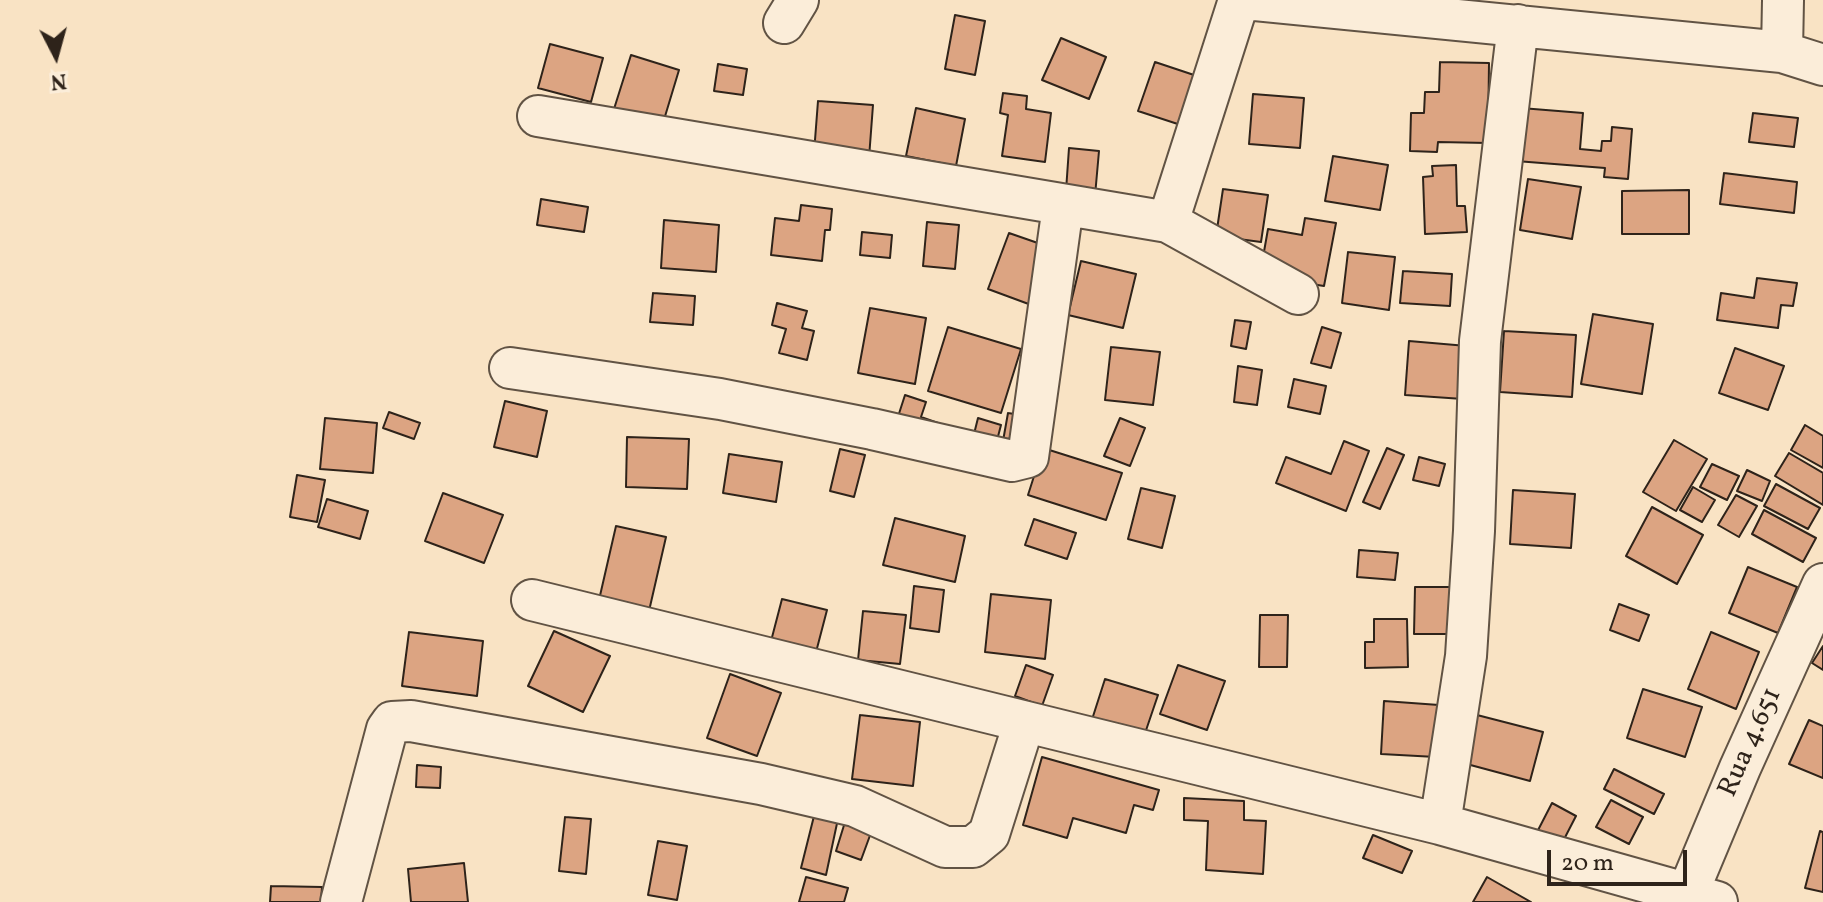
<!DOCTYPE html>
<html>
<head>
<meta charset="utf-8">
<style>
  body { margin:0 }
  #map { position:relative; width:1823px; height:902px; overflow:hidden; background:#f9e3c4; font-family:Vollkorn,serif }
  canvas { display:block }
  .north { position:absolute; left:16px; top:16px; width:80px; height:80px; -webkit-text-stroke:6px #fbedd9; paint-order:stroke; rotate:174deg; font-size:22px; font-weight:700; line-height:32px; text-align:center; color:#2e231a }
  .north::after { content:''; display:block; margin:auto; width:28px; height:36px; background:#2e231a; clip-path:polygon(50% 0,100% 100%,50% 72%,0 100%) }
  .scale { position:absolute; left:1547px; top:850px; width:140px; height:36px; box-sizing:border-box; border:4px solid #2e231a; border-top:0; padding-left:10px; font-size:24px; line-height:28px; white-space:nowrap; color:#2e231a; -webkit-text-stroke:6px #fbedd9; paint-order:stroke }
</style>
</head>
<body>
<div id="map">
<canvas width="1823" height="902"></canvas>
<div class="north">N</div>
<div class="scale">20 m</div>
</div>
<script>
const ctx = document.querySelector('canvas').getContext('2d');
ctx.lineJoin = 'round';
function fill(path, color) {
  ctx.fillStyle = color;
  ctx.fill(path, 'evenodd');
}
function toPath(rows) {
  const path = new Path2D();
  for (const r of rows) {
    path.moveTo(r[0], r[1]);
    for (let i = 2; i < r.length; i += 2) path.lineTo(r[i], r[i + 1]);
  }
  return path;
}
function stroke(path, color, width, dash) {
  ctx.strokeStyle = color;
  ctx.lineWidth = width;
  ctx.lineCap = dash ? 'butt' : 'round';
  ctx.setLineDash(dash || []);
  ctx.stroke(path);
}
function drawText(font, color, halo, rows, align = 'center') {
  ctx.font = font + ' Vollkorn,serif';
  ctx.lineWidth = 7;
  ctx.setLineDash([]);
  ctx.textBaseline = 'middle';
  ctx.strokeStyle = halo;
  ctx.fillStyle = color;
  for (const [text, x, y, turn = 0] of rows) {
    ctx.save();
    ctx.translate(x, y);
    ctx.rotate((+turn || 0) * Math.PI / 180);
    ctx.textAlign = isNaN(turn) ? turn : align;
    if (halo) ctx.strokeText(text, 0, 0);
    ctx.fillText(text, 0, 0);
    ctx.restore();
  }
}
const building = toPath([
  [955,15,985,21,975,75,945,69,955,15],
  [1061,38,1106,57,1089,99,1042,80,1061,38],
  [550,44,603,58,591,102,538,88,550,44],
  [631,55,679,70,663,123,614,109,631,55],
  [1155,62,1209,80,1193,129,1138,111,1155,62],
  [1440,62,1489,63,1488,143,1438,142,1437,152,1410,151,1411,113,1424,113,1425,92,1439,92,1440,62],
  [718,64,747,69,743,95,714,91,718,64],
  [1003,93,1027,96,1026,109,1051,113,1045,162,1002,156,1008,115,1000,113,1003,93],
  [1253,94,1304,98,1300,148,1249,144,1253,94],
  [818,101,873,105,869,158,814,153,818,101],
  [916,108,965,119,956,166,906,156,916,108],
  [1521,108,1583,113,1580,149,1601,151,1602,141,1611,141,1612,127,1632,129,1628,179,1604,177,1605,168,1516,161,1521,108],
  [1753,113,1798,118,1794,147,1749,142,1753,113],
  [1069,148,1099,151,1094,207,1065,205,1069,148],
  [1333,156,1388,165,1380,210,1325,201,1333,156],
  [1456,165,1457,206,1465,206,1467,232,1425,234,1423,177,1433,176,1432,166,1456,165],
  [1724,173,1797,182,1794,213,1720,204,1724,173],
  [1528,179,1581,187,1572,239,1520,230,1528,179],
  [1223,189,1268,195,1261,242,1216,236,1223,189],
  [1689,190,1689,234,1622,234,1622,191,1689,190],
  [541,199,588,207,584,232,537,225,541,199],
  [801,205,832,209,830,230,825,230,822,261,771,255,775,218,799,221,801,205],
  [1305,218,1336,223,1324,286,1292,281,1294,269,1262,263,1268,229,1302,235,1305,218],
  [664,220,719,225,716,272,661,268,664,220],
  [927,222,959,225,955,269,923,266,927,222],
  [862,232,892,235,890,258,860,255,862,232],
  [1009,233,1055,249,1034,306,988,289,1009,233],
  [1348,252,1395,257,1389,310,1342,303,1348,252],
  [1081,261,1136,274,1123,328,1068,315,1081,261],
  [1403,271,1452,274,1450,306,1400,303,1403,271],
  [1757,278,1797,283,1793,306,1781,305,1778,328,1717,320,1721,293,1754,298,1757,278],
  [653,293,695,296,693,325,650,322,653,293],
  [777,303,807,311,802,328,814,331,807,360,779,353,786,329,772,325,777,303],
  [870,308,926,318,915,384,858,373,870,308],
  [1593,314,1653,324,1642,394,1581,384,1593,314],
  [1235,320,1251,322,1246,349,1231,346,1235,320],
  [948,327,1021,349,1001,413,928,391,948,327],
  [1322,327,1341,333,1331,368,1311,363,1322,327],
  [1504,331,1576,335,1572,397,1500,392,1504,331],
  [1409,341,1467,346,1463,399,1405,395,1409,341],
  [1111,347,1160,352,1153,405,1105,400,1111,347],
  [1735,348,1784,366,1768,410,1719,393,1735,348],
  [1238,366,1262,370,1257,405,1234,402,1238,366],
  [1294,379,1326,386,1320,414,1288,407,1294,379],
  [905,395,926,402,921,417,938,423,932,441,895,426,905,395],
  [505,401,547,411,537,457,494,447,505,401],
  [389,412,420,423,414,439,383,428,389,412],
  [1008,413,1033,417,1027,446,1003,441,1008,413],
  [325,418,377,423,373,473,320,469,325,418],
  [978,418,1001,425,995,448,972,442,978,418],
  [1120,418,1145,428,1130,466,1104,456,1120,418],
  [1805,425,1823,436,1823,468,1791,450,1805,425],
  [627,437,689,439,687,489,626,487,627,437],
  [1674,440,1707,459,1676,511,1643,492,1674,440],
  [1344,441,1369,451,1346,511,1276,483,1286,457,1331,474,1344,441],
  [1043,448,1122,473,1106,520,1028,495,1043,448],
  [1387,448,1404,455,1380,509,1363,502,1387,448],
  [840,449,865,455,854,497,830,491,840,449],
  [1789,453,1823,473,1823,505,1775,476,1789,453],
  [729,454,782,462,776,502,723,493,729,454],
  [1419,457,1445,464,1439,486,1413,480,1419,457],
  [1712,464,1739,476,1727,500,1700,487,1712,464],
  [1747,470,1770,481,1762,501,1737,491,1747,470],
  [297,475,325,480,317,522,290,517,297,475],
  [1776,484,1820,508,1808,529,1764,506,1776,484],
  [1693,487,1715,500,1702,522,1680,510,1693,487],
  [1141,488,1175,496,1162,548,1128,539,1141,488],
  [1513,490,1575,494,1571,548,1510,544,1513,490],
  [443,493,503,515,484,563,425,541,443,493],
  [1736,495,1757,506,1739,537,1718,525,1736,495],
  [327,499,368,511,360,539,318,527,327,499],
  [1652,507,1703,535,1677,584,1626,556,1652,507],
  [1764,510,1816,538,1803,562,1752,534,1764,510],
  [895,518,965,536,955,582,883,565,895,518],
  [1034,519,1076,533,1067,559,1025,545,1034,519],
  [616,526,666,537,649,611,599,600,616,526],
  [1359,550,1398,553,1395,580,1357,577,1359,550],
  [1748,567,1797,587,1778,633,1729,613,1748,567],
  [914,586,944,590,939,632,910,628,914,586],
  [1415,587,1460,587,1460,634,1414,634,1415,587],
  [991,594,1051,600,1045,659,985,652,991,594],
  [782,599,827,610,815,656,770,645,782,599],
  [1619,604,1649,615,1639,641,1610,630,1619,604],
  [863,611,906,615,900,664,858,660,863,611],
  [1260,615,1288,615,1287,667,1259,667,1260,615],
  [1374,619,1407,619,1408,667,1365,668,1365,642,1374,642,1374,619],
  [554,631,610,656,583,712,528,686,554,631],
  [409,632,483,641,477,696,402,686,409,632],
  [1711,632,1759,652,1736,709,1688,689,1711,632],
  [1823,646,1823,670,1812,663,1823,646],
  [1026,665,1053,675,1042,706,1015,696,1026,665],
  [1178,665,1225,681,1207,730,1160,714,1178,665],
  [730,674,781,693,757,756,707,738,730,674],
  [1105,679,1158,695,1140,748,1088,732,1105,679],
  [1643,689,1702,707,1685,757,1627,738,1643,689],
  [1384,701,1439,705,1436,757,1381,754,1384,701],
  [860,715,920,722,913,786,852,779,860,715],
  [1477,715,1543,732,1530,781,1463,763,1477,715],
  [1809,720,1823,726,1823,778,1789,764,1809,720],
  [1042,757,1159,790,1153,810,1134,805,1126,833,1073,818,1067,838,1023,825,1042,757],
  [417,765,441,767,440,788,416,787,417,765],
  [1614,769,1664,794,1654,814,1604,789,1614,769],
  [1184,798,1244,801,1244,820,1266,821,1263,874,1206,870,1208,821,1184,820,1184,798],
  [1611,800,1643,817,1629,844,1596,827,1611,800],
  [1552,803,1576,816,1559,849,1535,836,1552,803],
  [816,808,839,814,826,875,801,868,816,808],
  [565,817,591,819,586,874,559,871,565,817],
  [845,822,872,830,861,860,836,851,845,822],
  [1820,831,1823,832,1823,892,1805,888,1820,831],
  [1373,835,1412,851,1402,873,1363,858,1373,835],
  [658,841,687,846,677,900,648,895,658,841],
  [464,863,468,902,411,902,408,869,464,863],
  [806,877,848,888,844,902,799,902,806,877],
  [1487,877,1531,902,1473,902,1487,877],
  [271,886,322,887,321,902,270,902,271,886]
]);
fill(building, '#dca482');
stroke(building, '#2e231a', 2);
const minor = toPath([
  [1255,0,1782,52,1823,65],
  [784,23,798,0],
  [1782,52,1783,0],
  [538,116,1168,222,1298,294],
  [1168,222,1239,0],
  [510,368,720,399,872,429,1012,461,1028,457,1063,206],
  [532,600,1440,824,1717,902],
  [1440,824,1466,656,1474,531,1480,341,1518,25],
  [341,902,387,729,392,722,411,721,761,784,855,806,945,847,973,847,989,834,1024,723],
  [1684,902,1740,768,1823,584]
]);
stroke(minor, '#615344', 44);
stroke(minor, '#fbedd9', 40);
drawText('28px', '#2e231a', '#fbedd9', [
  ["Rua 4.651",1752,743,-66]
]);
</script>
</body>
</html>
